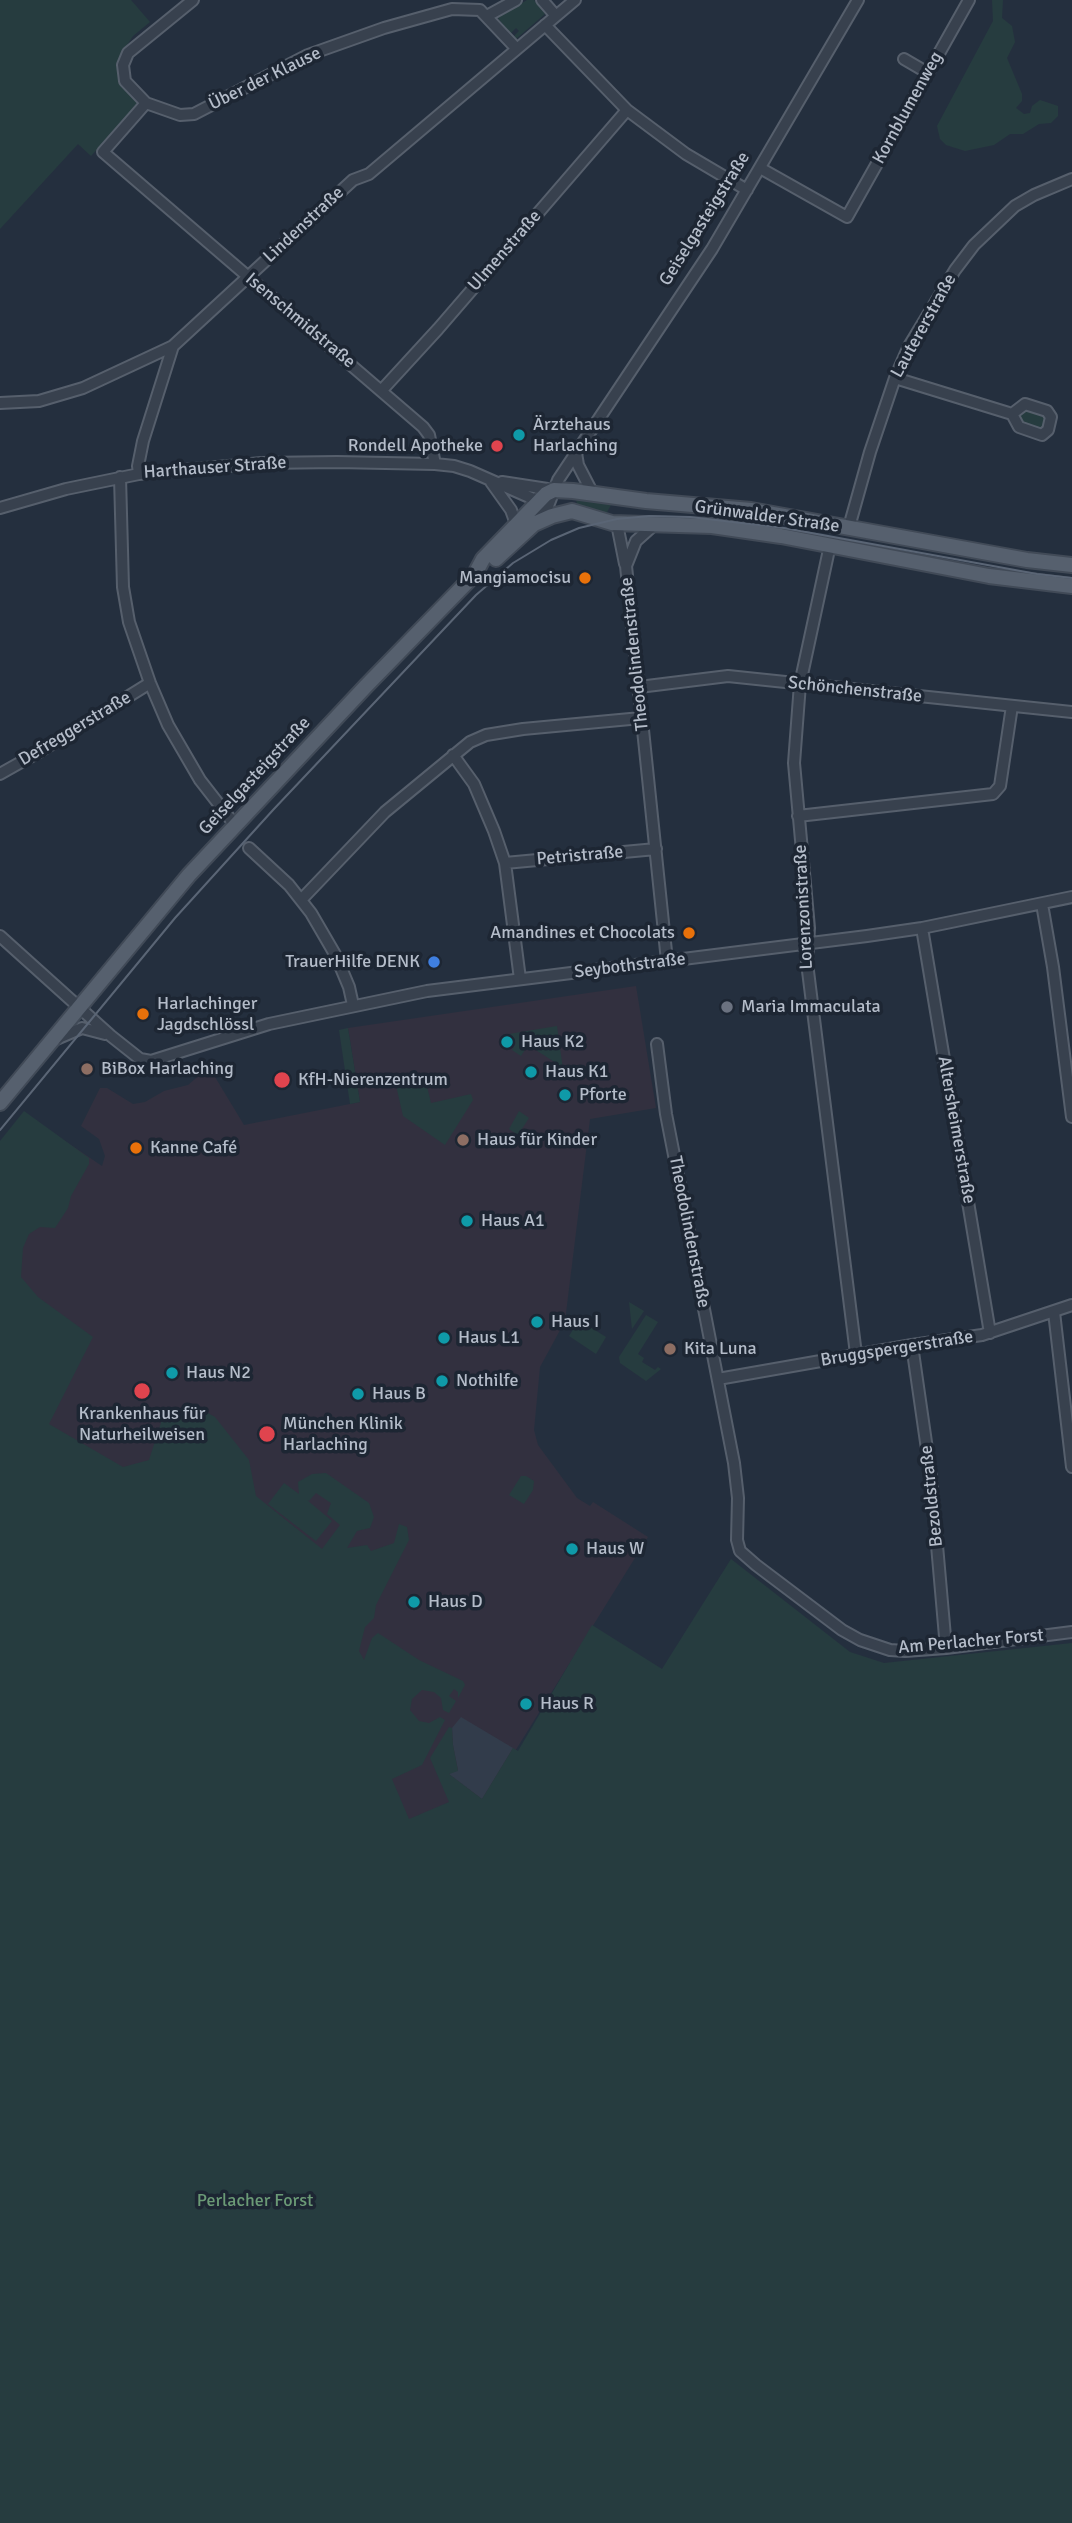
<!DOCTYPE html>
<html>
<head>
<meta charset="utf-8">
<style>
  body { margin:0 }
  canvas { display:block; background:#242f3e }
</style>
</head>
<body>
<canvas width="1072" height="2523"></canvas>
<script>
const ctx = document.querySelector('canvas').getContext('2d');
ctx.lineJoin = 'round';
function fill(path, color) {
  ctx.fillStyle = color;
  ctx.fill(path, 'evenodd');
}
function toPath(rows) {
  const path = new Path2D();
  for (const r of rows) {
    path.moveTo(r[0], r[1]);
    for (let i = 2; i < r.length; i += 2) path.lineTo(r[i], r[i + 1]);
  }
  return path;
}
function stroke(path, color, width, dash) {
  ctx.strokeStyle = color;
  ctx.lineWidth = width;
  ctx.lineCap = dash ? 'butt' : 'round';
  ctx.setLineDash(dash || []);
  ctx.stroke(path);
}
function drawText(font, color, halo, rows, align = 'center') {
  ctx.font = font + ' Signika,sans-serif';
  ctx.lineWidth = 7;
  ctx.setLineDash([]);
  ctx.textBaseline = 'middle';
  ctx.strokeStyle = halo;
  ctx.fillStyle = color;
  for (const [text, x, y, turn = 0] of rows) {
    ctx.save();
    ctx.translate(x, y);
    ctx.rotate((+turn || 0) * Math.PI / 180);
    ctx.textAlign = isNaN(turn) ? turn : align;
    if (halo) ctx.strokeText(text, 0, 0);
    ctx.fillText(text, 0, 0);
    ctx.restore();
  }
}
fill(toPath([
  [636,986,656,1108,590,1119,565,1321,540,1367,534,1430,538,1445,577,1498,590,1506,593,1502,648,1537,435,1880,0,1595,0,1203,53,1133,102,1166,105,1156,99,1139,81,1126,100,1088,107,1088,133,1104,145,1102,164,1091,188,1085,209,1067,244,1125,360,1102,348,1028]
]), '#32303f');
fill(toPath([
  [461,1717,513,1748,482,1799,449,1774,458,1770,453,1745,452,1728]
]), '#323c4b');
fill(toPath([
  [0,0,131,0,150,22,133,36,121,54,118,79,140,102,91,156,78,144,0,229],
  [527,0,534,0,545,14,516,39,513,37,519,31,516,28,510,34,498,18],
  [992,0,1003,0,1002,18,1012,26,1015,42,1007,58,1022,94,1022,101,1016,108,1024,114,1030,113,1032,106,1040,100,1058,106,1058,116,1051,123,1039,124,1023,134,1010,134,994,145,965,151,946,145,940,139,937,126,993,21],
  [1026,410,1045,418,1044,427,1037,429,1022,424,1019,415],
  [576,498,615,503,611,505,606,514,577,505],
  [557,1026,563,1069,556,1071,553,1069,556,1063,528,1045,521,1056,512,1050,516,1043,503,1035],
  [348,1028,360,1102,350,1104,339,1030],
  [419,1077,421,1083,427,1086,431,1103,471,1094,473,1100,445,1145,403,1116,395,1081],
  [24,1111,89,1158,89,1164,71,1196,68,1208,55,1228,40,1227,29,1234,23,1248,21,1277,38,1297,93,1337,49,1424,123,1467,149,1460,165,1410,199,1408,215,1417,249,1460,256,1496,322,1549,340,1525,327,1514,331,1503,316,1493,309,1501,307,1500,332,1521,316,1541,268,1504,284,1483,299,1494,298,1482,312,1474,326,1473,369,1503,374,1517,370,1528,357,1531,347,1548,367,1545,371,1551,394,1543,399,1524,407,1527,409,1540,376,1605,374,1618,365,1627,359,1651,364,1660,372,1638,378,1633,419,1660,463,1681,465,1685,458,1698,458,1692,454,1689,449,1696,456,1701,449,1713,443,1710,441,1698,434,1692,422,1690,412,1699,410,1710,419,1721,429,1723,440,1717,445,1720,422,1765,392,1779,409,1819,449,1802,430,1758,449,1727,452,1728,453,1745,458,1771,449,1774,482,1799,513,1748,518,1751,592,1625,662,1669,731,1559,850,1652,884,1663,1072,1643,1072,2523,0,2523,0,1141],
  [519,1111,529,1118,518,1135,509,1129],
  [629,1302,644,1311,632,1329],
  [646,1315,658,1322,638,1354,644,1358,642,1362,655,1370,658,1367,661,1369,646,1381,620,1363,619,1357],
  [579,1320,606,1337,596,1354,569,1336],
  [521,1476,526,1476,534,1481,533,1490,524,1504,509,1495]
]), '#263c3f');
const minor = toPath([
  [193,0,128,53,123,65,125,81,146,103,180,115,194,114,308,55,384,28,452,9,480,10,516,48],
  [542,0,556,16],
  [487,16,516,0],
  [545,25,627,110,686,154,747,190],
  [904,59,928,73],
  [146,103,103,152,423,427,429,435,435,464],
  [760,168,847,217,969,0],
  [895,378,1012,414,1019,427,1042,435,1048,430,1051,417,1047,411,1025,404,1012,414],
  [382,390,438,329,627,110],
  [0,403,39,401,83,388,173,346],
  [576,453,578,465,593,494],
  [139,474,138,466,143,441,173,346,353,180,369,174,575,0],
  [120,477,123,587,129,622,150,683,168,725,200,780,235,825],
  [491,482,511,510,516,524],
  [502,482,554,490],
  [0,508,66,489,139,474,262,463,337,462,435,464,454,466,470,471,545,504],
  [536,522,548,506,558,480,712,249,858,0],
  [617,524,625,564],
  [655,524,636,541,626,566,667,961],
  [849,527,870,452,895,378,909,346,955,270,974,245,1015,206,1034,195,1072,179],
  [830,545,800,684,794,763,809,928,807,963,856,1354],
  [639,687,728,676,1072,712],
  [453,755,474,784,494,831,505,863,520,979],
  [0,774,39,752,150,683],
  [798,816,993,794,1000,786,1012,706],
  [249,848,289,885,311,913,336,956,349,987,353,1005],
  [505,863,656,849],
  [301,900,385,812,470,742,486,735,523,729,641,718],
  [1042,904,1053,967,1072,1117],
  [922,928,990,1333],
  [0,936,111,1036,140,1059,151,1061,269,1024,427,991,867,936,922,928,1072,897],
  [54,1040,82,1028,105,1034],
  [657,1044,666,1114,734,1463,738,1498,737,1540,740,1551,756,1565,842,1630,860,1640,890,1650,905,1651,946,1648,1072,1632],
  [1054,1312,1072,1467],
  [912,1345,931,1477,946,1648],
  [718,1379,912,1345,982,1335,1072,1305]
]);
const major = toPath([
  [496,559,534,524,552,516,572,511,612,523,712,526,781,536,989,576,1072,586],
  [0,1103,189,875,366,686,475,574,483,559,546,494,554,490,573,491,646,501,751,510,1027,560,1072,565]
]);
stroke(minor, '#565f6c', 14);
stroke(major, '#414a57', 18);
stroke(minor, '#38414e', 10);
stroke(major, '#56606e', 14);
stroke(toPath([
  [0,1130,175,918,273,810,476,595,513,563,551,540,579,528,617,519,649,516,690,517,784,528,1037,574,1072,578]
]), '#5a6575', 2);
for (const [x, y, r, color] of [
  [519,435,7,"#0f9aa8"],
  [497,446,7,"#e0444e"],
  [585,578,7,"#e8710a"],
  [689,933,7,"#e8710a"],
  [434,962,7,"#3f7fe0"],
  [727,1007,7,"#6b7280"],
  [143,1014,7,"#e8710a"],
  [507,1042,7,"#0f9aa8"],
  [87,1069,7,"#8d6e63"],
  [531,1072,7,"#0f9aa8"],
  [282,1080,9,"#e0444e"],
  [565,1095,7,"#0f9aa8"],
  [463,1140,7,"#8d6e63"],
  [136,1148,7,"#e8710a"],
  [467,1221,7,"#0f9aa8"],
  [537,1322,7,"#0f9aa8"],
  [444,1338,7,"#0f9aa8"],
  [670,1349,7,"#8d6e63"],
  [172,1373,7,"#0f9aa8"],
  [442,1381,7,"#0f9aa8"],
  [142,1391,9,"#e0444e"],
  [358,1394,7,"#0f9aa8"],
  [267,1434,9,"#e0444e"],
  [572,1549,7,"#0f9aa8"],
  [414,1602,7,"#0f9aa8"],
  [526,1704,7,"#0f9aa8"]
]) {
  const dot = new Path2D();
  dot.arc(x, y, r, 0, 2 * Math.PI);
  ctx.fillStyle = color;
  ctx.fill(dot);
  stroke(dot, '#1d2633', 2.5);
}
drawText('18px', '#b4bcc9', '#1d2633', [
  ["Über der Klause",265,79,-26],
  ["Kornblumenweg",908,108,-61],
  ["Geiselgasteigstraße",705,219,-58],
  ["Lindenstraße",304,225,-43],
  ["Ulmenstraße",505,251,-49],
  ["Isenschmidstraße",300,321,40],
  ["Lautererstraße",924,326,-61],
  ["Harthauser Straße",215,468,-4],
  ["Grünwalder Straße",767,517,8],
  ["Theodolindenstraße",635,654,-96],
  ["Schönchenstraße",855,690,6],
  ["Defreggerstraße",75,729,-31],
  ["Geiselgasteigstraße",255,776,-47],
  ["Petristraße",580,856,-5],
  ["Lorenzonistraße",804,907,-93],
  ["Seybothstraße",630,966,-7],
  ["Altersheimerstraße",956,1130,80],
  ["Theodolindenstraße",689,1232,79],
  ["Bruggspergerstraße",897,1349,-9],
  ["Bezoldstraße",932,1496,-96],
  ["Am Perlacher Forst",971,1642,-5]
]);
drawText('18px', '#b4bcc9', '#1d2633', [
  ["Ärztehaus",533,425],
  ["Harlaching",533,446],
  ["Rondell Apotheke",483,446,"right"],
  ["Mangiamocisu",571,578,"right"],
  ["Amandines et Chocolats",675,933,"right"],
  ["TrauerHilfe DENK",420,962,"right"],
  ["Harlachinger",157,1004],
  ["Jagdschlössl",157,1025],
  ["Maria Immaculata",741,1007],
  ["Haus K2",521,1042],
  ["BiBox Harlaching",101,1069],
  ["Haus K1",545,1072],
  ["KfH-Nierenzentrum",298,1080],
  ["Pforte",579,1095],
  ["Haus für Kinder",477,1140],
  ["Kanne Café",150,1148],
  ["Haus A1",481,1221],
  ["Haus I",551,1322],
  ["Haus L1",458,1338],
  ["Kita Luna",684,1349],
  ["Haus N2",186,1373],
  ["Nothilfe",456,1381],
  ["Haus B",372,1394],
  ["Krankenhaus für",142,1414,"center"],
  ["Naturheilweisen",142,1435,"center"],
  ["München Klinik",283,1424],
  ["Harlaching",283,1445],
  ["Haus W",586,1549],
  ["Haus D",428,1602],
  ["Haus R",540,1704]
], 'left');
drawText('18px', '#6b9a76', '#1d2633', [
  ["Perlacher Forst",255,2201]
]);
</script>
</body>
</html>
